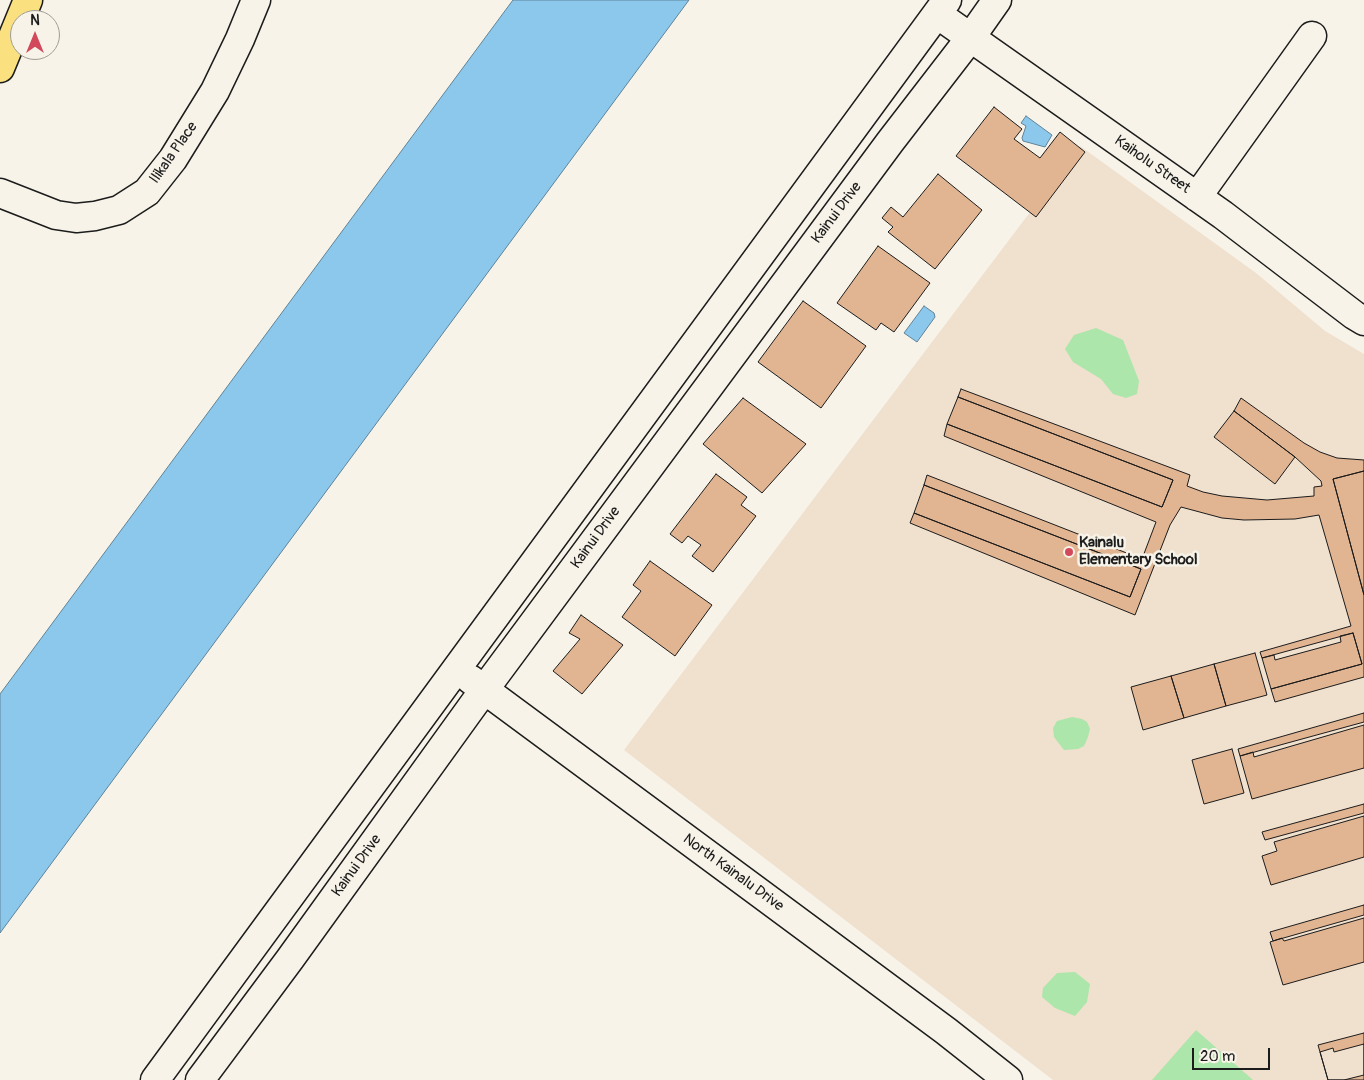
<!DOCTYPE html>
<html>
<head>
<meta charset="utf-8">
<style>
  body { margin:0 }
  #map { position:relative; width:1364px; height:1080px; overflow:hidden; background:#f7f3e8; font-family:Pangolin,sans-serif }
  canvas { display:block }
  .north { position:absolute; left:10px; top:10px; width:50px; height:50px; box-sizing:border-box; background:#f7f3e8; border:1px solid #9f9d96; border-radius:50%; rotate:0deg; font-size:14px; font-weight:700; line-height:20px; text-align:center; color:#1c1c1c }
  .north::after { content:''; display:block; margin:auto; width:18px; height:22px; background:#d1495b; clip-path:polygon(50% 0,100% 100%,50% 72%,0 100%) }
  .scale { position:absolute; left:1192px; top:1048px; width:78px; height:22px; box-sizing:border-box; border:2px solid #1c1c1c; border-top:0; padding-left:6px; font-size:15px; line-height:18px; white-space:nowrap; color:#1c1c1c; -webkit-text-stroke:4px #f7f3e8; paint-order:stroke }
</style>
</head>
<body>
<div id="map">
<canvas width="1364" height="1080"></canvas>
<div class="north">N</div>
<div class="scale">20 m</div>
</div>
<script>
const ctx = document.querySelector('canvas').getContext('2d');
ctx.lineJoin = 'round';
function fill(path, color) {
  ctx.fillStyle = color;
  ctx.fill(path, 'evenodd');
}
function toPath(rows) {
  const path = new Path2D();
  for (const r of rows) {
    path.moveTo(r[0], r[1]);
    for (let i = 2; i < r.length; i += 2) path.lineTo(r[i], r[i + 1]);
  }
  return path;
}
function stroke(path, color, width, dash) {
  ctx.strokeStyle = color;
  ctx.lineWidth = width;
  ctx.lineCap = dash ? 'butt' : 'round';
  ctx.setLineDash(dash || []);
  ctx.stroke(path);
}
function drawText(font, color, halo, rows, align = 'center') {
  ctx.font = font + ' Pangolin,sans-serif';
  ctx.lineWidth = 5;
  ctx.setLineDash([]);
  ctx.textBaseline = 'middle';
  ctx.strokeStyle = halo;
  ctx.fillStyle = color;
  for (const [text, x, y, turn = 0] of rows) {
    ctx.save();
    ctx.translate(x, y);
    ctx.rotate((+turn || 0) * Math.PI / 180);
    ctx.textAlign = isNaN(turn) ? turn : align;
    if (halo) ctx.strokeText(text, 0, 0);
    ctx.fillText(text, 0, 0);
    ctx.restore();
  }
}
fill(toPath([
  [1080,146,1256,273,1325,331,1364,354,1364,1080,1053,1080,624,750]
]), '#f0e0ce');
fill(toPath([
  [1096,328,1123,340,1139,381,1137,394,1126,398,1113,394,1101,379,1073,362,1065,349,1074,335],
  [1072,717,1082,719,1087,722,1090,729,1088,737,1084,746,1078,749,1064,750,1054,737,1053,728,1057,721],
  [1075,972,1090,984,1087,1002,1075,1016,1055,1008,1042,997,1043,988,1057,973],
  [1196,1030,1253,1080,1152,1080]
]), '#ace6ab');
const water = toPath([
  [513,0,689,0,0,933,0,694,513,0],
  [1026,116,1052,135,1045,147,1023,141,1022,138,1026,126,1021,123,1026,116],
  [924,306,934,313,935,317,917,342,904,333,924,306]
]);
fill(water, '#8cc8ec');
stroke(water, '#5f8399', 1);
const building = toPath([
  [994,107,1022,129,1014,139,1040,158,1060,132,1085,152,1036,217,956,156,994,107],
  [938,174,982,210,935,269,888,232,893,227,882,218,891,207,903,217,938,174],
  [878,246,930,283,894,332,881,323,876,330,837,303,878,246],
  [803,301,866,346,821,408,758,362,803,301],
  [961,389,1190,475,1187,486,1203,492,1222,496,1267,500,1314,496,1314,487,1322,486,1321,481,1295,457,1234,411,1241,398,1304,443,1320,452,1337,458,1364,460,1364,471,1333,479,1364,595,1364,677,1275,702,1271,689,1362,664,1353,633,1262,658,1260,652,1351,626,1319,515,1295,519,1244,520,1222,518,1181,507,1170,525,1135,615,910,523,914,513,1130,597,1141,569,924,485,927,475,1142,559,1156,522,944,436,947,424,1162,507,1173,480,958,397,961,389],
  [958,397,1173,480,1162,507,947,424,958,397],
  [743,398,806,444,762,493,703,444,743,398],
  [1234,411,1295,457,1275,484,1214,437,1234,411],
  [1364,471,1364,595,1333,479,1364,471],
  [716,474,747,497,741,505,756,516,713,572,692,556,701,545,688,536,682,543,670,534,716,474],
  [924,485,1141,569,1130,597,914,513,924,485],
  [650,561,712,605,675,656,622,617,641,591,633,585,650,561],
  [581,615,623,645,582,694,553,671,580,639,569,633,581,615],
  [1353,633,1362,664,1271,689,1262,658,1274,655,1275,660,1341,642,1340,636,1353,633],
  [1255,653,1267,695,1226,706,1214,664,1255,653],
  [1214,664,1226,706,1184,718,1171,676,1214,664],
  [1171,676,1184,718,1143,730,1131,687,1171,676],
  [1364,713,1364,722,1240,756,1238,749,1364,713],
  [1364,725,1364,768,1252,799,1240,756,1253,752,1254,757,1364,725],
  [1232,749,1244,793,1204,804,1192,760,1232,749],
  [1364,804,1364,813,1265,840,1262,832,1364,804],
  [1364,816,1364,857,1271,885,1262,856,1277,851,1274,842,1364,816],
  [1364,905,1364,915,1273,941,1270,932,1364,905],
  [1364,918,1364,962,1283,985,1270,942,1282,938,1284,941,1364,918],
  [1364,1033,1364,1080,1328,1080,1318,1045,1364,1033],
  [1364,1044,1364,1075,1344,1080,1328,1080,1320,1052,1333,1048,1334,1052,1364,1044]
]);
fill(building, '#e1b492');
stroke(building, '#1c1c1c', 1);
const minor = toPath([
  [937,14,1223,215,1354,315,1364,321],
  [0,193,56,215,76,218,95,216,119,210,147,192,173,159,215,91,240,39,256,0],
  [1197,197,1312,36],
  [470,679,761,894,946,1031,1008,1080],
  [155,1080,947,0],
  [200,1080,290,959,484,690,890,142,971,37,997,0]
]);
const major = toPath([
  [0,68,28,0]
]);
stroke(minor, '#1c1c1c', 31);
stroke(major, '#1c1c1c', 31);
stroke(minor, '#f7f3e8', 28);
stroke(major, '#fbe080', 28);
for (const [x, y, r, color] of [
  [1069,552,5,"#d1495b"]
]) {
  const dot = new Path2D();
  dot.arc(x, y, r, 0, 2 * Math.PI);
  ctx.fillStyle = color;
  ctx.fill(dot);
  stroke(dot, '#f7f3e8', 2);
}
drawText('15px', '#1c1c1c', '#f7f3e8', [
  ["Ilikala Place",174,153,-55],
  ["Kaiholu Street",1152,165,35],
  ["Kainui Drive",837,213,-53],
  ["Kainui Drive",596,538,-54],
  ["Kainui Drive",357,866,-54],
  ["North Kainalu Drive",733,873,36]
]);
drawText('bold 15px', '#1c1c1c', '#f7f3e8', [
  ["Kainalu",1079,543],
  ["Elementary School",1079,560]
], 'left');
</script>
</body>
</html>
